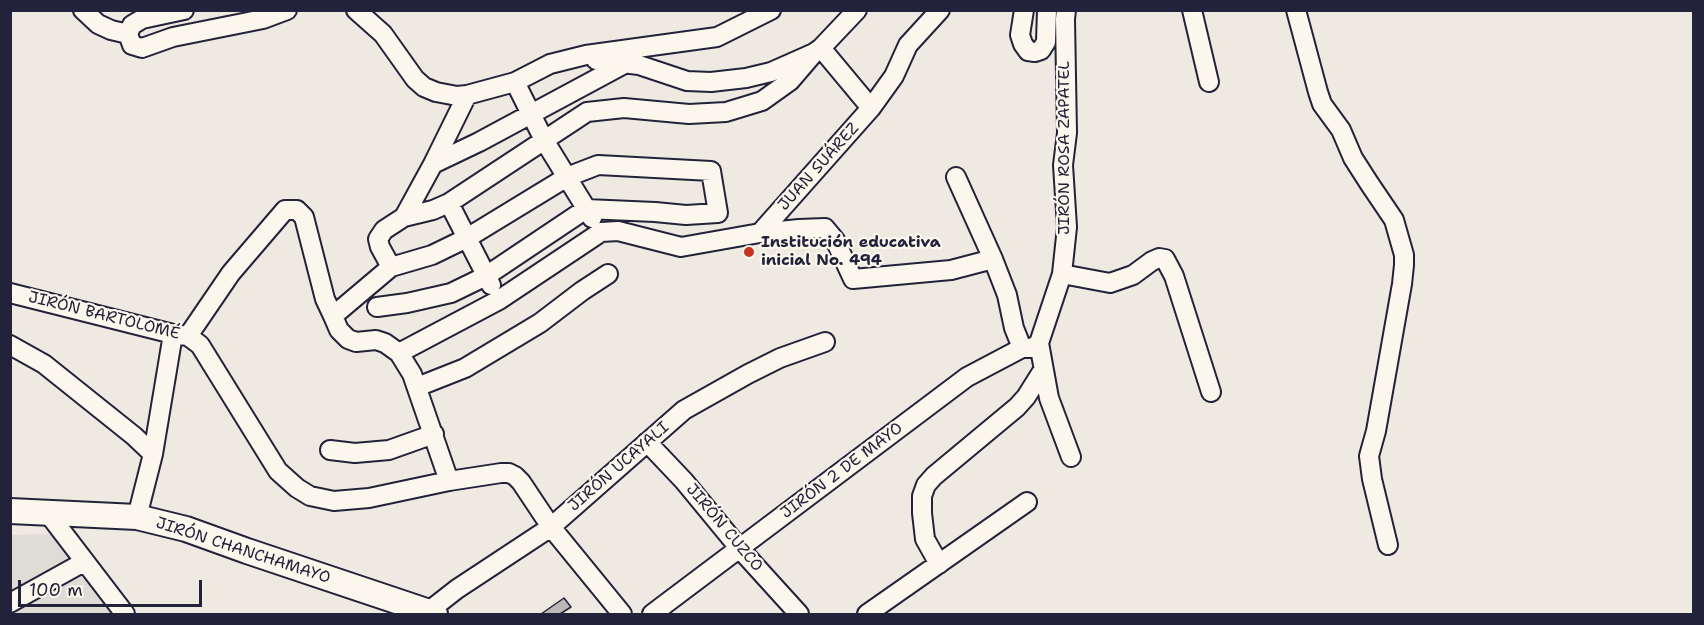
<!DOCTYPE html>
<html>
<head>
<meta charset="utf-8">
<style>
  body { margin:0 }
  #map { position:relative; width:1704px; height:625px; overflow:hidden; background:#eeeae2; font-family:"Shantell Sans",sans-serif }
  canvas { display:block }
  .frame { position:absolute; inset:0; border:12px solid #22223b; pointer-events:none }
  .scale { position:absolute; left:18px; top:580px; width:184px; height:27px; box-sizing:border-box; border:3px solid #22223b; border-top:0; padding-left:8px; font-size:18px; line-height:21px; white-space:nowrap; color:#22223b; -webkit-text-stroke:4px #fbf7ec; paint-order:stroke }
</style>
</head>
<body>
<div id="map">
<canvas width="1704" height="625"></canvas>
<div class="frame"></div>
<div class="scale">100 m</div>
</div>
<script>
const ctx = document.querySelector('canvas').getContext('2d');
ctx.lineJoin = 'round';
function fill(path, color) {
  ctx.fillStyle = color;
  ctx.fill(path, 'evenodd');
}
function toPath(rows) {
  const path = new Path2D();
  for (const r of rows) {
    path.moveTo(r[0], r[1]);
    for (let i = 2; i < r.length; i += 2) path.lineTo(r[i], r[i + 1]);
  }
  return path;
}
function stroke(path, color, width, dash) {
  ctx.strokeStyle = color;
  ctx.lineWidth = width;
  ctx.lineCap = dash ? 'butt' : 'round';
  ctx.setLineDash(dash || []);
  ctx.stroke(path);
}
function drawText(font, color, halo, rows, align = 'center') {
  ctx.font = font + ' "Shantell Sans",sans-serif';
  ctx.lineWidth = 4.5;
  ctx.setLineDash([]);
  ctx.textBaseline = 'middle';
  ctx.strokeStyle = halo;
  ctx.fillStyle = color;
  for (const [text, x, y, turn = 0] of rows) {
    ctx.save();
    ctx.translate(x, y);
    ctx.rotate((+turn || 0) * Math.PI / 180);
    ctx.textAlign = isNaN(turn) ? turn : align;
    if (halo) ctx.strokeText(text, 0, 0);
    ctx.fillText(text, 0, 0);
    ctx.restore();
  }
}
fill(toPath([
  [66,534,127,614,11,614,10,535]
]), '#dfdbd5');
const building = toPath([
  [564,598,571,607,560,614,541,614,564,598]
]);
fill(building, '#bcb8b8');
stroke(building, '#22223b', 1.5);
const minor = toPath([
  [83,10,98,24,111,30,128,34],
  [184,10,142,19,132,25,128,34,132,45,142,48,173,37,263,19,287,10],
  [356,10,383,34,415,79,424,87,436,92,457,96,467,95,515,82,550,64,586,55,717,37,771,10],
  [1024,10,1020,35,1023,44,1028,51,1035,52,1041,50,1046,42,1047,10],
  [1066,10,1065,19,1067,133,1063,165,1067,227,1062,274,1039,343,1049,398,1071,457],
  [1192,10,1209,82],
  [1296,10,1318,92,1322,104,1341,130,1353,158,1369,183,1394,220,1404,255,1404,265,1402,284,1376,431,1369,456,1372,479,1388,545],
  [821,48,871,108],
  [596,60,639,65,687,81,711,82,746,78,771,72,814,53,821,48,857,10],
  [515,82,544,140,592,218],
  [433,164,479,142,626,63],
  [956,177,993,259,1007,295,1014,328,1022,348],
  [449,203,491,285],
  [404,217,433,210,449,203,587,112,624,108,689,114,726,112,762,101,790,81,814,53],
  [760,233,871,108,894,76,908,45,940,10],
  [391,267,380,247,378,239,384,230,404,217,433,164,467,95],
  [1062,274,1110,283,1133,275,1152,261,1159,258,1165,259,1174,276,1211,392],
  [10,293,173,334,188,336,200,345,278,471,297,488,310,496,334,501,369,498,449,481,501,473,509,473,515,476,521,482,551,527,622,614],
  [377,307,407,303,451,293,486,276,586,209,655,212,686,215,718,213,711,171,598,165,567,177,467,238,432,255,391,267,333,316,339,330,348,339,356,342,376,340,385,343,399,353,412,374,449,481],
  [188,336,231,273,285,210,297,210,304,217,325,299,333,316],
  [10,345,44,364,134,436,153,454],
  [399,353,499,300,601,232,618,231,681,247,760,233,799,229,825,228,835,240,853,279,951,270,993,259],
  [417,387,465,368,540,323,582,291,608,274],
  [647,442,684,481,740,549,799,614],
  [330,450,355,453,389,450,434,434],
  [47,512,125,614],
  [137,517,153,454,173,334],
  [939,564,925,539,922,513,922,496,926,485,934,476,1017,407,1026,397,1043,370],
  [10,603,84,562],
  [425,614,457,589,551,527,684,410,748,374,780,358,825,342],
  [652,614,967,377,1022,348,1032,348,1039,343],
  [867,614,1027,502]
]);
const major = toPath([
  [10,511,137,517,186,529,247,551,435,614]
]);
stroke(minor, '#22223b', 22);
stroke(major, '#22223b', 28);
stroke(minor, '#fbf7ec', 18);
stroke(major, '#fbf7ec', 24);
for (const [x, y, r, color] of [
  [749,252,6,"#c8321e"]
]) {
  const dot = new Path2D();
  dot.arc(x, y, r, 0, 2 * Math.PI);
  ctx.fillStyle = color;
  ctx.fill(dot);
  stroke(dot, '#fbf7ec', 2);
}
drawText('16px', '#22223b', '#fbf7ec', [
  ["JIRÓN ROSA ZAPATEL",1065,148,-90],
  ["JUAN SUÁREZ",819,167,-48],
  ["JIRÓN BARTOLOMÉ",104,316,14],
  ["JIRÓN UCAYALI",619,467,-41],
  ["JIRÓN 2 DE MAYO",842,471,-37],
  ["JIRÓN CUZCO",724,528,50],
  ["JIRÓN CHANCHAMAYO",243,551,18]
]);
drawText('bold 16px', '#22223b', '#fbf7ec', [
  ["Institución educativa",761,243],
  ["inicial No. 494",761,261]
], 'left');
</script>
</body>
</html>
